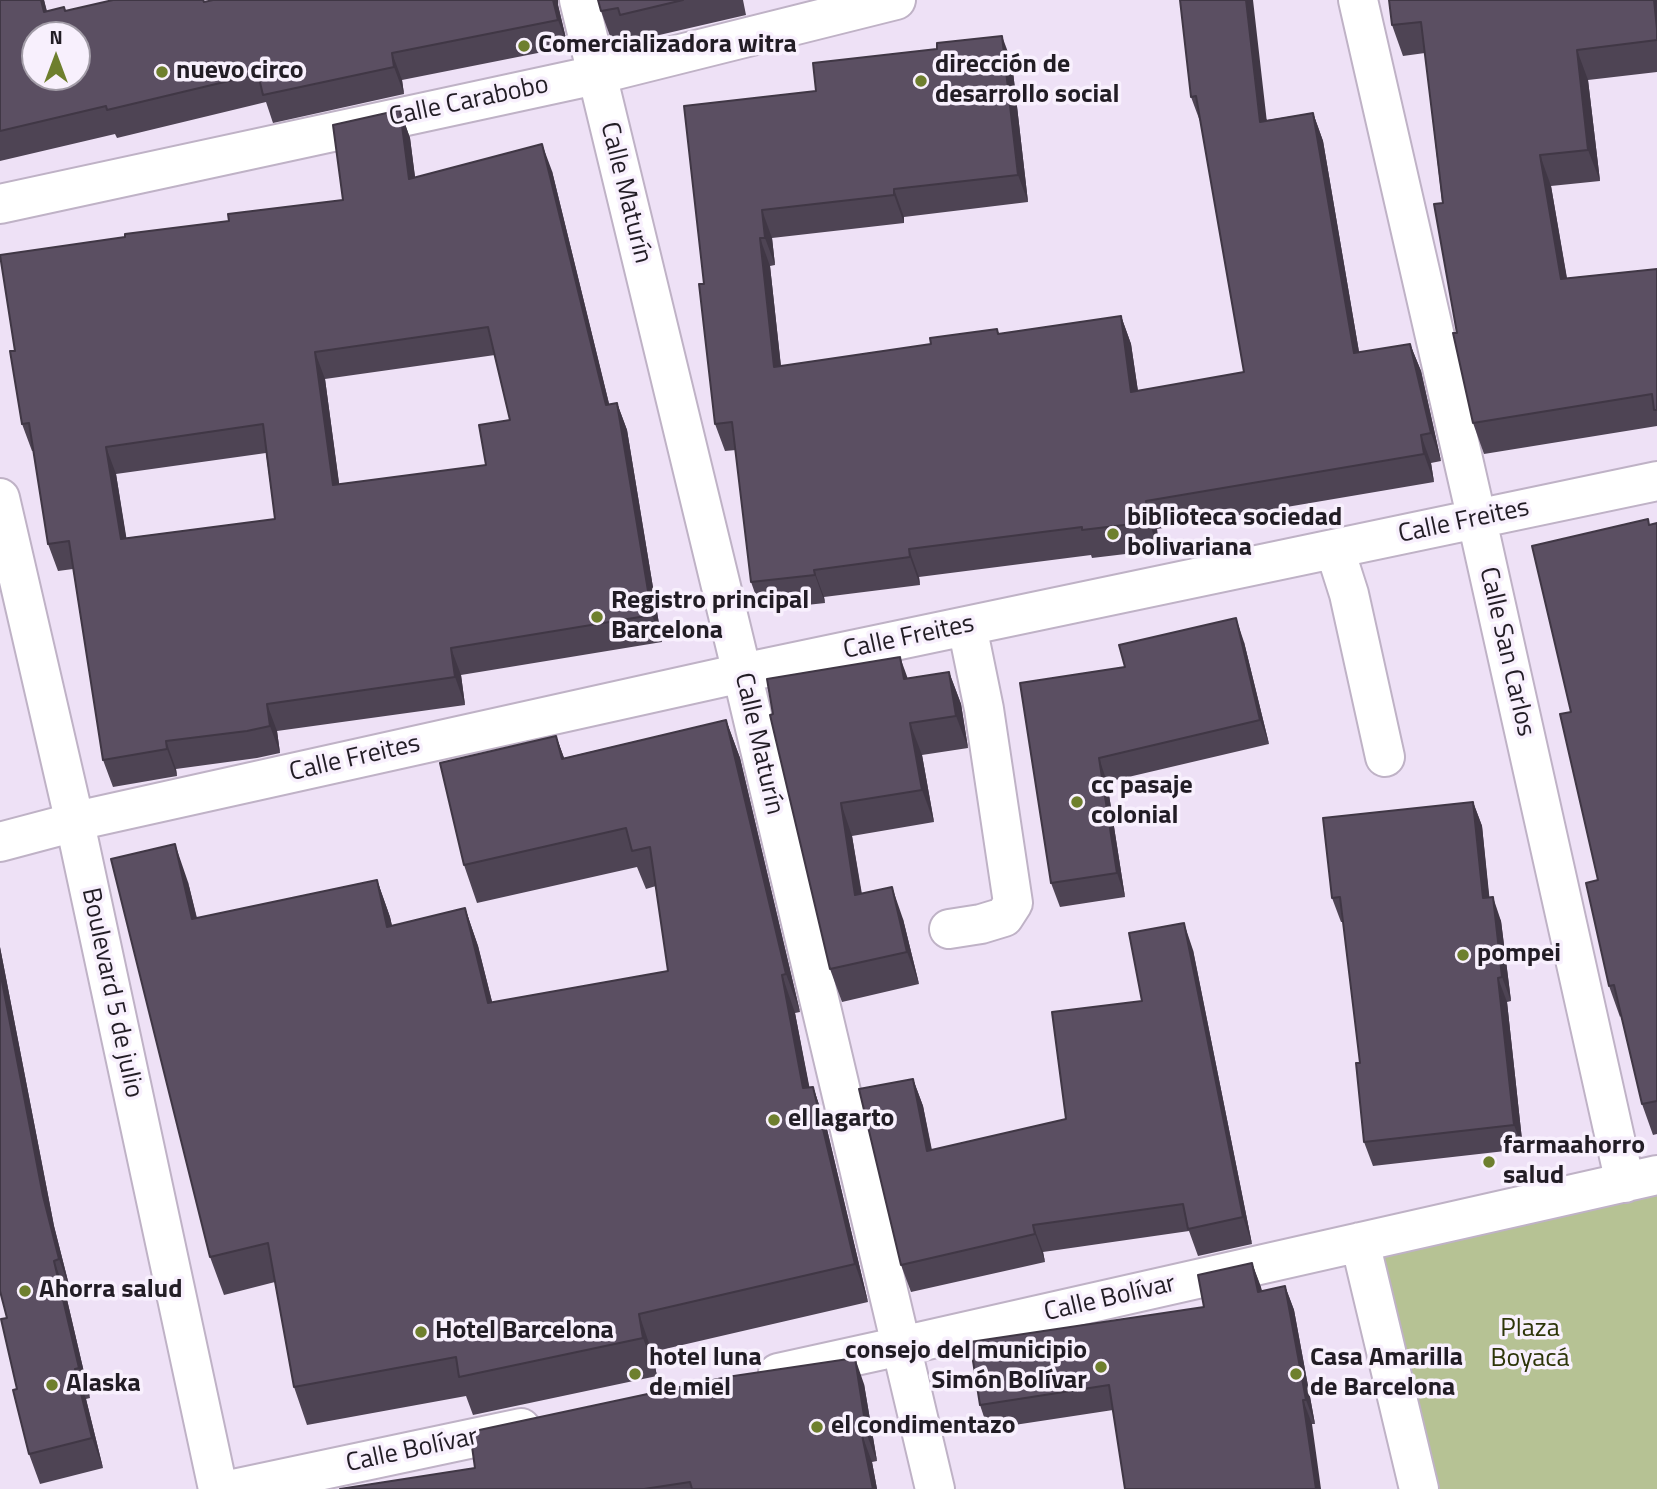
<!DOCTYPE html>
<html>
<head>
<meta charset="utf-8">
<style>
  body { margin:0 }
  #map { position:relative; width:1657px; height:1489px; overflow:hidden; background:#eee1f6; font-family:"Titillium Web",sans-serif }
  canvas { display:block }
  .north { position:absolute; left:21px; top:21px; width:70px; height:70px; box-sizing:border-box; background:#f8f0fd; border:2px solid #a29ca7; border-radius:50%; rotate:0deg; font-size:19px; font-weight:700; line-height:28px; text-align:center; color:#221d25 }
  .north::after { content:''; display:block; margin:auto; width:24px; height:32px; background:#6e7f2e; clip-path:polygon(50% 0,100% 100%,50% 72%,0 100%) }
</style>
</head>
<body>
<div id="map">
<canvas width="1657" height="1489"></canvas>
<div class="north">N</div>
</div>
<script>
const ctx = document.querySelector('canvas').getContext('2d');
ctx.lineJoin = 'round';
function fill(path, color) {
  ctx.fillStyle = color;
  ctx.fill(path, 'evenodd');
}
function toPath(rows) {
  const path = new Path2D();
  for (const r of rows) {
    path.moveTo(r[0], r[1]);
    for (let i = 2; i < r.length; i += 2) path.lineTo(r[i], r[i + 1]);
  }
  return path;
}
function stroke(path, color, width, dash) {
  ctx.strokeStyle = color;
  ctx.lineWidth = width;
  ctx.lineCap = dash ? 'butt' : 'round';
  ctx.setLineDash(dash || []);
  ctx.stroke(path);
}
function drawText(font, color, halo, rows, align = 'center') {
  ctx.font = font + ' "Titillium Web",sans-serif';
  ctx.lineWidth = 7;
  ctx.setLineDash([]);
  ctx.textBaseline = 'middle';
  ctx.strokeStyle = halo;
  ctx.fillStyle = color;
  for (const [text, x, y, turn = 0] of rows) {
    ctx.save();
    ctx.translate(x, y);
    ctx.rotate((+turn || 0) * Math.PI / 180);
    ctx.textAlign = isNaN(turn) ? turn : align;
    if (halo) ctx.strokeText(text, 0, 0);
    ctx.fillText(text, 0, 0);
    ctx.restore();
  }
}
fill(toPath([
  [1657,1185,1657,1489,1434,1489,1378,1249]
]), '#b6c294');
const minor = toPath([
  [579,0,742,673,935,1489],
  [1358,0,1477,520,1625,1183],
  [0,204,596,75,896,0],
  [0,498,75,823,218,1489],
  [1335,550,1349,594,1385,757],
  [0,842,94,817,742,673,1657,481],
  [949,929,981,924,1004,917,1013,903,984,709,967,626],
  [1360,1242,1419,1489],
  [778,1373,901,1346,1657,1175],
  [233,1489,521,1428]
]);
stroke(minor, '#bfb2c6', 42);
stroke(minor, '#fff', 38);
fill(toPath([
  [0,0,44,0,47,11,66,11,206,1,558,5,568,47,402,80,404,94,273,123,266,102,117,138,115,134,0,161],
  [598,0,743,0,746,15,629,42,627,35,611,39,601,11],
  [1180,0,1267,120,1313,113,1323,141,1359,352,1410,344,1421,371,1441,461,1431,463,1434,482,1157,529,1159,550,1092,558,1091,555,919,577,920,585,824,597,825,603,761,610,751,582,736,450,725,451,715,424,704,284,816,91,1012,63,1028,202,904,217,904,223,772,238,775,265,770,266,781,366,931,344,997,329,999,334,1121,316,1131,344,1138,391,1244,372,1201,124,1191,97],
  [1657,0,1657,72,1588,80,1600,181,1551,186,1567,278,1657,269,1657,426,1484,454,1473,423,1457,333,1425,53,1403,56,1392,25],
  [400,110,410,138,415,178,552,171,609,404,617,403,627,430,662,642,461,675,465,705,277,731,280,753,257,758,176,769,177,776,113,787,103,760,73,569,58,571,48,544,34,451,32,451,22,424,15,351,229,221,343,200],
  [495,355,510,420,486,465,339,484,325,379],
  [266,453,275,519,126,538,116,474],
  [1657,523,1657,1134,1653,1135,1642,1104,1621,1016,1620,1017,1609,986,1598,880,1571,712,1650,525],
  [1244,642,1269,744,1107,782,1125,897,1060,907,1051,883,1125,667],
  [949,672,961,704,968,748,922,755,934,822,852,836,862,894,903,919,919,984,842,1002,830,969,770,715,908,678],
  [726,720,740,758,800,1012,795,1013,809,1087,813,1087,826,1125,868,1302,652,1352,657,1376,473,1415,466,1396,307,1425,294,1387,275,1282,224,1295,210,1257,188,882,197,918,377,880,390,917,392,926,465,908,478,946,492,1002,668,971,656,886,646,889,637,867,477,903,464,865,556,736,564,758],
  [1473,802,1482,826,1489,898,1501,921,1511,1001,1507,1002,1523,1149,1373,1166,1364,1142,1360,1063,1343,922,1341,922,1332,898],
  [0,947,54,1226,70,1289,65,1291,90,1398,86,1399,103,1468,40,1484,29,1454,17,1389,7,1318,0,1291],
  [1193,950,1252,1244,1198,1256,1189,1231,1043,1252,1045,1262,911,1292,901,1265,913,1079,923,1106,932,1150,1066,1119,1142,1001],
  [1252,1263,1262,1291,1285,1286,1294,1310,1315,1424,1312,1424,1113,1410,988,1429,980,1405,1204,1307],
  [864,1384,877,1461,872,1462,877,1489,340,1489,475,1468]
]), '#4e4454');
fill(toPath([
  [41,0,44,0,52,35,44,12],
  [553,0,558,0,558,5,568,47,558,20],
  [1246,0,1253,0,1270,149,1260,122],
  [1654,0,1657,0,1657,29],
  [1002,36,1012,63,1028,202,1018,175],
  [1577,50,1588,80,1600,181,1588,150],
  [392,53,402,80,404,94,394,67],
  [400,110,410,138,419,207,409,179],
  [1313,113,1323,141,1364,381,1354,353],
  [542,144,552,171,616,432,606,405],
  [1540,155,1551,186,1572,309,1561,279],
  [894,189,904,217,904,223,894,195],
  [762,210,772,238,775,265,765,238],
  [760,238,770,266,784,395,774,367],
  [1121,316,1131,344,1142,419,1131,392],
  [1410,344,1421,371,1441,461,1431,433],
  [315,352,325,379,343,512,333,485],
  [617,403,627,430,662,642,652,615],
  [1421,435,1431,463,1434,482,1424,454],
  [106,447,116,474,131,566,121,539],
  [1146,501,1157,529,1159,550,1149,522],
  [909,549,919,577,920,585,910,557],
  [814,570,824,597,825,603,815,575],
  [1236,618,1244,642,1269,744,1260,720],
  [451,648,461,675,465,705,455,677],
  [900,657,912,690,904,679],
  [949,672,961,704,968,748,956,716],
  [267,704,277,731,280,753,270,726],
  [726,720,740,758,800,1012,786,974],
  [910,723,922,755,934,822,922,790],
  [556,736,570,774,562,759],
  [166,741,176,769,177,776,167,749],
  [1099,758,1107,782,1125,897,1117,873],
  [1473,802,1482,826,1492,922,1483,898],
  [841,803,852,836,867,928,855,895],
  [175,844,188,882,206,957,192,919],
  [377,880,390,917,401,965,387,927],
  [892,887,903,919,919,984,907,952],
  [1493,897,1501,921,1511,1001,1502,977],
  [465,908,478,946,502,1041,488,1003],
  [1184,923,1193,950,1252,1244,1243,1217],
  [0,947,54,1226,70,1289,59,1259,43,1196,0,971],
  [782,975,795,1013,817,1126,803,1088],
  [1498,978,1507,1002,1523,1149,1514,1125],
  [913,1079,923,1106,937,1179,927,1151],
  [813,1087,826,1125,868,1302,855,1264],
  [1033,1225,1043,1252,1045,1262,1035,1234],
  [54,1261,65,1291,90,1398,79,1368],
  [1252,1263,1261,1287,1267,1316,1258,1292],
  [1285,1286,1294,1310,1315,1424,1306,1400],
  [639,1314,652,1352,657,1376,643,1338],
  [855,1358,864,1384,877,1461,867,1435],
  [75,1369,86,1399,103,1468,92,1438],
  [1303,1400,1312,1424,1321,1489,1316,1489],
  [862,1435,872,1462,877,1489,873,1489]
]), '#403745');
const building = toPath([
  [0,0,41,0,44,12,64,7,65,11,113,0,203,0,204,2,213,0,553,0,558,20,392,53,394,67,263,95,258,74,107,110,106,106,0,131,0,0],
  [35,35,77,35,77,77,35,77,35,35],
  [598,0,683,0,620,15,618,8,601,11,598,0],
  [1180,0,1246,0,1260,122,1313,113,1354,353,1410,344,1431,433,1421,435,1424,454,1146,501,1149,522,1082,530,1082,527,909,549,910,557,814,570,815,575,751,582,732,422,715,424,699,284,704,284,684,106,816,91,813,63,937,49,937,43,1002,36,1018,175,894,189,894,195,762,210,765,238,760,238,774,367,931,344,930,338,997,329,998,334,1121,316,1131,392,1244,372,1196,96,1191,97,1180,0],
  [1389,0,1654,0,1657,29,1657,40,1577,50,1588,150,1540,155,1561,279,1657,269,1657,410,1654,410,1652,394,1473,423,1453,333,1457,333,1434,204,1443,203,1421,22,1392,25,1389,0],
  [400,110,409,179,542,144,606,405,617,403,652,615,451,648,455,677,267,704,270,726,247,731,166,741,167,749,103,760,69,541,48,544,29,423,22,424,10,351,15,351,0,255,125,237,125,234,229,221,228,214,343,200,333,125,400,110],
  [488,327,510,420,479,425,486,465,333,485,315,352,488,327],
  [263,424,275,519,121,539,106,447,263,424],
  [1648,519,1649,525,1657,523,1657,1101,1642,1104,1614,985,1609,986,1586,883,1598,880,1560,714,1571,712,1532,546,1648,519],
  [1236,618,1260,720,1099,758,1117,873,1051,883,1020,683,1125,667,1119,645,1236,618],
  [900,657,904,679,949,672,956,716,910,723,922,790,841,803,855,895,892,887,907,952,830,969,770,715,773,714,767,679,900,657],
  [726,720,786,974,782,975,803,1088,813,1087,855,1264,639,1314,643,1338,459,1377,456,1357,294,1387,268,1243,210,1257,111,859,175,844,192,919,377,880,387,927,465,908,488,1003,668,971,650,847,632,851,626,828,464,865,440,763,556,736,562,759,726,720],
  [1473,802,1483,898,1493,897,1502,977,1498,978,1514,1125,1364,1142,1356,1063,1360,1063,1340,897,1332,898,1323,818,1473,802],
  [1184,923,1243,1217,1188,1229,1183,1204,1033,1225,1035,1234,901,1265,859,1089,913,1079,927,1151,1066,1119,1052,1012,1142,1001,1129,933,1184,923],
  [0,971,43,1196,59,1259,54,1261,79,1368,75,1369,92,1438,29,1454,13,1390,17,1389,1,1319,7,1318,0,1291,0,971],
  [1252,1263,1258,1292,1285,1286,1306,1400,1303,1400,1316,1489,1125,1489,1109,1385,980,1405,970,1342,1204,1307,1198,1275,1252,1263],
  [855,1358,867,1435,862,1435,873,1489,692,1489,690,1482,644,1489,340,1489,475,1468,470,1432,727,1377,855,1358]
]);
fill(building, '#5b4f62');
stroke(building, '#403745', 2);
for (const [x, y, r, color] of [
  [524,46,7,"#6e7f2e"],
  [162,72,7,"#6e7f2e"],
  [921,81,7,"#6e7f2e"],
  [1113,534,7,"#6e7f2e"],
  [597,617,7,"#6e7f2e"],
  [1077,802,7,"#6e7f2e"],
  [1463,955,7,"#6e7f2e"],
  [774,1120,7,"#6e7f2e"],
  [1489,1162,7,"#6e7f2e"],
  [25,1291,7,"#6e7f2e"],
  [421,1332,7,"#6e7f2e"],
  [1101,1367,7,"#6e7f2e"],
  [635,1374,7,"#6e7f2e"],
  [1296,1374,7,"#6e7f2e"],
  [52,1385,7,"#6e7f2e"],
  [817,1427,7,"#6e7f2e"]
]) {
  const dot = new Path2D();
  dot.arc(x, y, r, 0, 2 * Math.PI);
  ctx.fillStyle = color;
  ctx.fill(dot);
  stroke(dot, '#f8f0fd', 2.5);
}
drawText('bold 26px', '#221d25', '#f8f0fd', [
  ["Comercializadora witra",538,46],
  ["dirección de",935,66],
  ["desarrollo social",935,96],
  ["nuevo circo",176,72],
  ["biblioteca sociedad",1127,519],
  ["bolivariana",1127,549],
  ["Registro principal",611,602],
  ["Barcelona",611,632],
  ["cc pasaje",1091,787],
  ["colonial",1091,817],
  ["pompei",1477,955],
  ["el lagarto",788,1120],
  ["farmaahorro",1503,1147],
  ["salud",1503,1177],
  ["Ahorra salud",39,1291],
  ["Hotel Barcelona",435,1332],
  ["consejo del municipio",1087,1352,"right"],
  ["Simón Bolívar",1087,1382,"right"],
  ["hotel luna",649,1359],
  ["de miel",649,1389],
  ["Casa Amarilla",1310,1359],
  ["de Barcelona",1310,1389],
  ["Alaska",66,1385],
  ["el condimentazo",831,1427]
], 'left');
drawText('26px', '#221d25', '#f8f0fd', [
  ["Calle Carabobo",469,102,-12],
  ["Calle Maturín",625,193,76],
  ["Calle Freites",1464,522,-12],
  ["Calle Freites",909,638,-12],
  ["Calle San Carlos",1506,652,77],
  ["Calle Maturín",758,744,77],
  ["Calle Freites",355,759,-13],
  ["Boulevard 5 de julio",111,993,78],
  ["Calle Bolívar",1110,1299,-13],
  ["Calle Bolívar",412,1451,-12]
]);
drawText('26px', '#2d3508', '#f8f0fd', [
  ["Plaza",1530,1330],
  ["Boyacá",1530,1360]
]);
</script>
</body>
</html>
